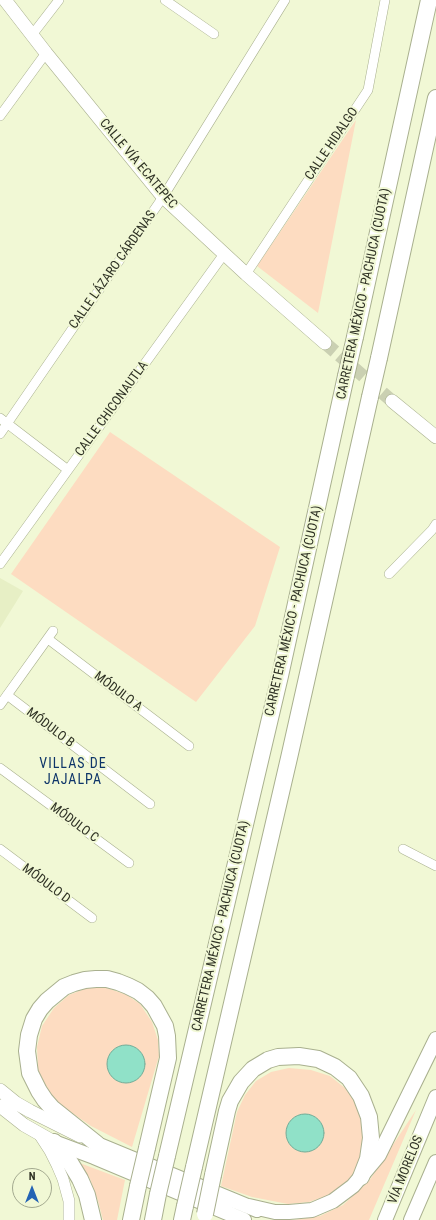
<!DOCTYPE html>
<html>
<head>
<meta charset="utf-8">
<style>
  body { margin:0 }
  #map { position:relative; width:436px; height:1220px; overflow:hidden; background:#f1f8d5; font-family:"Roboto Condensed",sans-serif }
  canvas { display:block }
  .north { position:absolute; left:12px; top:1168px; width:40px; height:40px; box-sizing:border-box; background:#f1f8d5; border:1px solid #a3a98f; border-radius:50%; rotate:0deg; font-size:11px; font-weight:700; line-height:16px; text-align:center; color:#2f3225 }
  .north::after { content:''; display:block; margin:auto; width:14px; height:18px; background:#2463b4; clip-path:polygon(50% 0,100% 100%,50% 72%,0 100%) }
</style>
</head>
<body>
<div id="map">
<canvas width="436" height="1220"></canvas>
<div class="north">N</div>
</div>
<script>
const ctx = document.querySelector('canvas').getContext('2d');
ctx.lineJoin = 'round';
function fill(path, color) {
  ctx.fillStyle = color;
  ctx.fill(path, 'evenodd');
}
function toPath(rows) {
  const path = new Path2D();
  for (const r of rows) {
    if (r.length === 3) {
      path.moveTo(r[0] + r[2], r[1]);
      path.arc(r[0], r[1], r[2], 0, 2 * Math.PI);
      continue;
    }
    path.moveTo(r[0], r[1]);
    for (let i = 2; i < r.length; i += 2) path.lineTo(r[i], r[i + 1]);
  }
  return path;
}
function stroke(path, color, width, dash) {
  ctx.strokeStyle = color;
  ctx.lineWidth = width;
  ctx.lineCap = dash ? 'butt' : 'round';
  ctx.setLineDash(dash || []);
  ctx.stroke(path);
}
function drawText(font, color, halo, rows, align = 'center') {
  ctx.font = font + ' "Roboto Condensed",sans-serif';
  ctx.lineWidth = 4;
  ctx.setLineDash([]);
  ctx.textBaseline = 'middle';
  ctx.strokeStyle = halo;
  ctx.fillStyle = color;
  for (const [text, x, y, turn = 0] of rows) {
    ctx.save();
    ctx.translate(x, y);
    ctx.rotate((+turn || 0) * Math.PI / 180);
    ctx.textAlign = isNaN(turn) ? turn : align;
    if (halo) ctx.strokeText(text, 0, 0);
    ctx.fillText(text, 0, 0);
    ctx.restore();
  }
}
fill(toPath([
  [0,578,23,591,0,628]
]), '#e7efc5');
fill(toPath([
  [356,120,318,313,257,266],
  [110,432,280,547,255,626,196,702,11,574],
  [87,988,107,988,127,995,140,1004,152,1022,158,1040,159,1056,132,1147,91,1126,62,1106,45,1089,38,1069,37,1047,42,1026,54,1008,69,995],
  [289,1068,311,1070,330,1076,345,1088,357,1105,364,1126,364,1147,351,1181,332,1194,309,1202,288,1204,252,1197,221,1186,237,1112,245,1095,256,1081,271,1072],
  [416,1110,369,1220,294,1220,320,1216,343,1205,369,1181],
  [77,1162,125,1180,117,1220,103,1220,98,1201,90,1179]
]), '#fddcc1');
const water = toPath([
  [126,1064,19],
  [305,1133,19]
]);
fill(water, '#90e1c8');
stroke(water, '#73ac97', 1);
stroke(toPath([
  [325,343,392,401]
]), '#cad0b2', 13, [13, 6]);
const minor = toPath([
  [165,0,214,34],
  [32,35,59,0],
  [0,116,46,53],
  [246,274,368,90,385,0],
  [0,418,68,470],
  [0,434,163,197,285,0],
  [0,564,224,254],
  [389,574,432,530,436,524],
  [48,639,189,746],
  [7,695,150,804],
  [0,705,53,631],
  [0,768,129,863],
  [0,849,92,918],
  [403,849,436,866]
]);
const tertiary = toPath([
  [39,1134,50,1151,57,1165,63,1179,69,1201,69,1220]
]);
const secondary = toPath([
  [5,0,46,53,163,197,246,274,325,343],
  [392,401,436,437],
  [0,1090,16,1103,30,1111,80,1136],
  [0,1106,24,1125,54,1142]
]);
const primary = toPath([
  [54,1142,94,1157,244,1220],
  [97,1144,257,1210],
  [249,1206,275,1212,289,1212,312,1210,333,1201,353,1186,379,1155,436,1039],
  [385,1220,436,1097],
  [411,1220,436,1162]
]);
const motorway = toPath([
  [355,337,429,0],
  [379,358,436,98],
  [54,1142,71,1164,80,1179,87,1195,93,1220],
  [97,1144,52,1108,45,1100,39,1091,30,1073,27,1051,29,1035,34,1019,40,1009,47,1001,64,987,74,983,85,980,96,979,107,979,118,982,128,986,138,991,147,998,154,1006,165,1026,167,1036,168,1058,147,1148],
  [167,1156,280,676,346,376],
  [194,1167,289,758,370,397],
  [213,1175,227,1111,230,1101,241,1082,253,1069,268,1060,278,1057,299,1056,318,1059,335,1067,349,1078,361,1096,369,1117,371,1138,368,1159,361,1177],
  [131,1220,138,1186],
  [153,1220,158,1194],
  [182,1220,185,1206]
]);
stroke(minor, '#a9b08f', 10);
stroke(tertiary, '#a9b08f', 12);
stroke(secondary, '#a9b08f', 14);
stroke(primary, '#a9b08f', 16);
stroke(motorway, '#a9b08f', 18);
stroke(minor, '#fff', 9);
stroke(tertiary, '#fff', 11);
stroke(secondary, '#fff', 13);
stroke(primary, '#fff', 14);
stroke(motorway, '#fff', 16);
const motorwayBridge = toPath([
  [346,376,355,337],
  [370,397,379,358],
  [138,1186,147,1148],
  [158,1194,167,1156],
  [185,1206,194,1167],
  [205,1214,213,1175]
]);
stroke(motorwayBridge, '#a9b08f', 18, []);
stroke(motorwayBridge, '#fff', 16);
drawText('13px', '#2f3225', '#f1f8d5', [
  ["CALLE HIDALGO",332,144,-56],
  ["CALLE VÍA ECATEPEC",138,164,50],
  ["CALLE LÁZARO CÁRDENAS",113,270,-55],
  ["CARRETERA MÉXICO - PACHUCA (CUOTA)",364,294,-78],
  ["CALLE CHICONAUTLA",112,409,-54],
  ["CARRETERA MÉXICO - PACHUCA (CUOTA)",294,611,-77],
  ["MÓDULO A",118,692,37],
  ["MÓDULO B",50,728,37],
  ["MÓDULO C",74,823,37],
  ["MÓDULO D",46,884,37],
  ["CARRETERA MÉXICO - PACHUCA (CUOTA)",221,926,-77],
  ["VÍA MORELOS",406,1170,-68]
]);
ctx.letterSpacing = '1px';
drawText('14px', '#0e3569', '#f1f8d5', [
  ["VILLAS DE",73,764],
  ["JAJALPA",73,780]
]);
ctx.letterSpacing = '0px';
</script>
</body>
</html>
